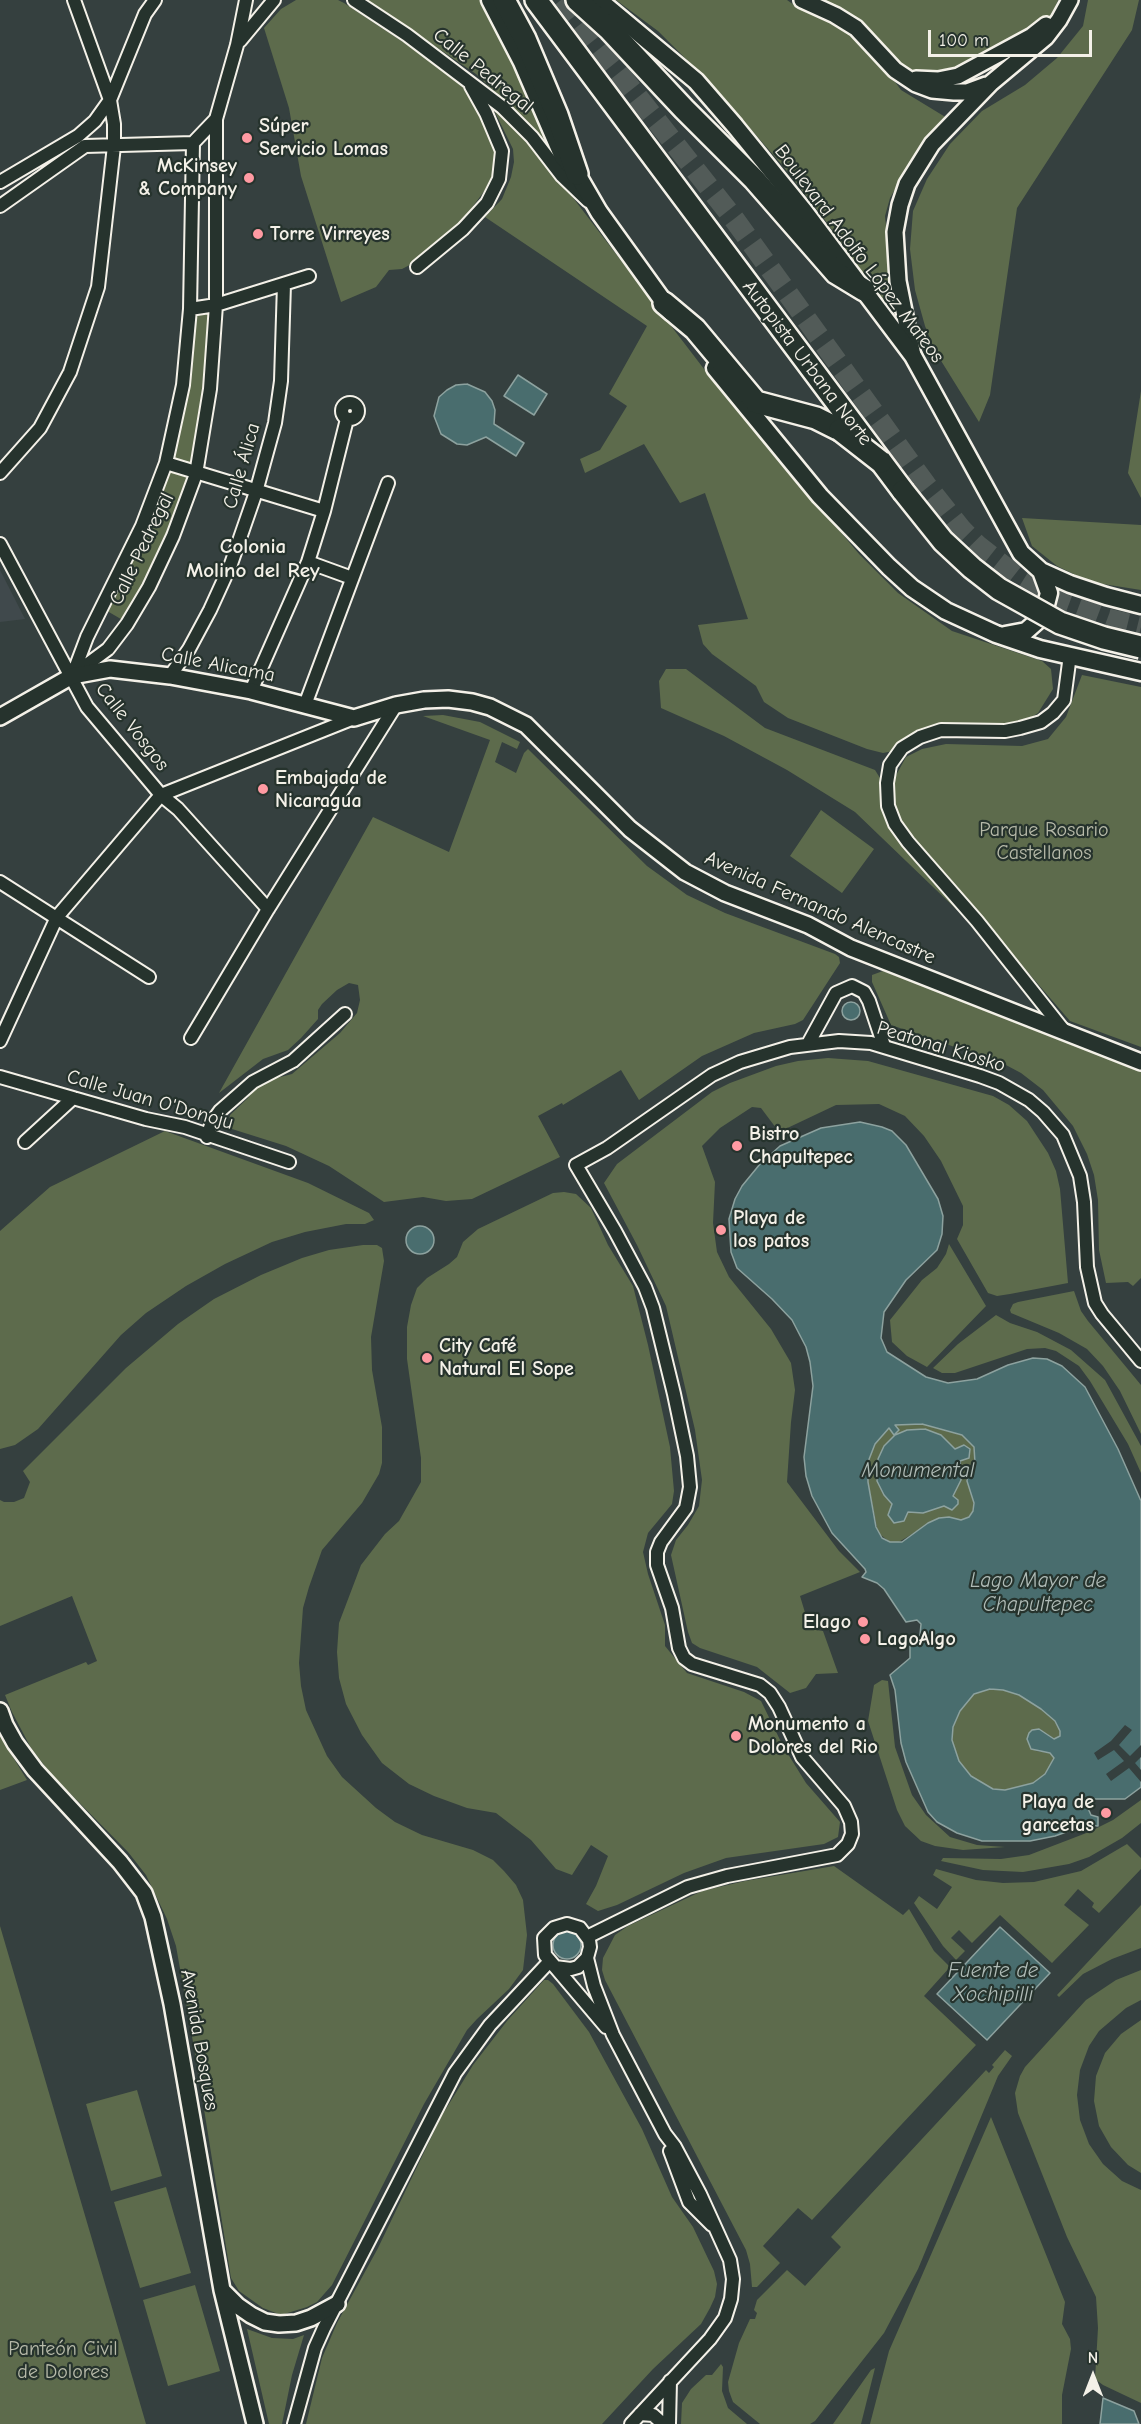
<!DOCTYPE html>
<html>
<head>
<meta charset="utf-8">
<style>
  body { margin:0 }
  #map { position:relative; width:1141px; height:2424px; overflow:hidden; background:#35403f; font-family:"Comic Neue",sans-serif }
  canvas { display:block }
  .north { position:absolute; left:1063px; top:2346px; width:60px; height:60px; -webkit-text-stroke:4px #26332d; paint-order:stroke; rotate:0deg; font-size:16px; font-weight:700; line-height:24px; text-align:center; color:#f4f1e8 }
  .north::after { content:''; display:block; margin:auto; width:21px; height:27px; background:#f4f1e8; clip-path:polygon(50% 0,100% 100%,50% 72%,0 100%) }
  .scale { position:absolute; left:928px; top:30px; width:164px; height:27px; box-sizing:border-box; border:3px solid #f4f1e8; border-top:0; padding-left:8px; font-size:18px; line-height:21px; white-space:nowrap; color:#f4f1e8; -webkit-text-stroke:4px #26332d; paint-order:stroke }
</style>
</head>
<body>
<div id="map">
<canvas width="1141" height="2424"></canvas>
<div class="north">N</div>
<div class="scale">100 m</div>
</div>
<script>
const ctx = document.querySelector('canvas').getContext('2d');
ctx.lineJoin = 'round';
function fill(path, color) {
  ctx.fillStyle = color;
  ctx.fill(path, 'evenodd');
}
function toPath(rows) {
  const path = new Path2D();
  for (const r of rows) {
    if (r.length === 3) {
      path.moveTo(r[0] + r[2], r[1]);
      path.arc(r[0], r[1], r[2], 0, 2 * Math.PI);
      continue;
    }
    path.moveTo(r[0], r[1]);
    for (let i = 2; i < r.length; i += 2) path.lineTo(r[i], r[i + 1]);
  }
  return path;
}
function stroke(path, color, width, dash) {
  ctx.strokeStyle = color;
  ctx.lineWidth = width;
  ctx.lineCap = dash ? 'butt' : 'round';
  ctx.setLineDash(dash || []);
  ctx.stroke(path);
}
function drawText(font, color, halo, rows, align = 'center') {
  ctx.font = font + ' "Comic Neue",sans-serif';
  ctx.lineWidth = 4.5;
  ctx.setLineDash([]);
  ctx.textBaseline = 'middle';
  ctx.strokeStyle = halo;
  ctx.fillStyle = color;
  for (const [text, x, y, turn = 0] of rows) {
    ctx.save();
    ctx.translate(x, y);
    ctx.rotate((+turn || 0) * Math.PI / 180);
    ctx.textAlign = isNaN(turn) ? turn : align;
    if (halo) ctx.strokeText(text, 0, 0);
    ctx.fillText(text, 0, 0);
    ctx.restore();
  }
}
fill(toPath([
  [0,570,25,619,0,622]
]), '#40494c');
fill(toPath([
  [296,0,338,0,344,3,456,77,474,103,496,147,497,163,491,182,456,229,427,256,402,269,389,270,376,287,341,302,301,176,289,108,264,28,281,9],
  [367,0,481,0,501,34,553,150,550,152,518,114,476,74],
  [616,0,787,0,794,5,816,14,849,32,871,49,901,90,947,118,923,141,890,198,885,216,893,298,883,302,825,220,783,166,712,85,658,31],
  [815,0,1058,0,1051,17,1014,48,942,77,916,74,899,62,880,40,859,22],
  [1088,0,1139,0,1132,30,1017,208,990,395,979,422,935,351,925,326,915,290,910,249,913,211,927,179,950,144,982,111,1025,85,1057,58,1083,26],
  [491,104,525,135,704,369,859,554,898,593,952,631,1042,661,1051,669,1053,689,1038,713,1027,720,1003,725,960,725,919,732,903,740,893,751,883,753,867,749,788,718,764,702,756,686,712,654,703,644,698,625,748,619,705,493,680,503,644,444,585,473,580,459,600,450,627,406,609,394,647,326,485,217,502,199,511,177,514,162,513,149],
  [215,306,208,390,188,494,126,622,102,608,169,456,191,310],
  [1141,391,1141,498,1128,473],
  [1022,518,1141,525,1141,590,1090,582,1057,566,1032,546],
  [666,669,686,669,765,728,875,770,880,778,880,805,887,824,960,908,957,910,855,812,787,770,724,736,661,708,659,681],
  [1082,675,1141,687,1141,1047,1070,1021,902,827,895,813,893,798,894,779,906,757,922,749,946,744,1022,746,1048,739,1066,717],
  [443,715,480,722,520,742,517,749,502,742,495,762,516,773,524,753,528,749,530,751,647,866,687,895,725,913,835,954,839,957,840,963,803,1020,795,1024,754,1033,702,1056,639,1100,621,1070,563,1105,562,1103,538,1116,560,1157,472,1199,446,1201,423,1197,384,1202,329,1166,286,1146,232,1129,229,1121,230,1115,248,1098,254,1088,265,1081,292,1074,340,1033,357,1013,360,1000,358,985,349,983,337,990,322,1004,318,1010,318,1019,301,1038,288,1050,263,1059,219,1093,373,817,449,852,490,740,423,716],
  [821,810,874,849,842,893,790,856],
  [883,971,1141,1067,1141,1278,1133,1286,1128,1282,1106,1283,1099,1250,1098,1200,1094,1175,1087,1154,1073,1126,1043,1090,1021,1073,1004,1064,891,1025,872,982,872,975],
  [828,1058,868,1061,993,1096,1009,1105,1027,1121,1048,1153,1056,1171,1060,1189,1068,1283,1010,1294,997,1296,988,1293,957,1239,963,1225,963,1206,941,1161,924,1136,905,1116,879,1104,836,1105,779,1132,761,1108,752,1107,720,1128,702,1146,715,1182,713,1223,717,1252,729,1277,771,1329,791,1363,795,1390,791,1422,787,1482,839,1551,860,1572,800,1596,810,1629,823,1631,838,1673,816,1674,806,1688,790,1693,757,1667,700,1648,692,1643,688,1632,671,1555,676,1540,688,1525,699,1506,702,1480,695,1430,666,1306,637,1245,604,1183,617,1164,712,1092,730,1083,776,1066,798,1061],
  [165,1131,308,1183,369,1213,374,1220,365,1224,346,1224,305,1232,272,1242,225,1264,186,1286,146,1313,121,1335,38,1429,15,1445,0,1449,0,1231,50,1187],
  [564,1192,576,1194,591,1208,608,1245,633,1286,648,1345,670,1447,674,1491,672,1504,648,1533,643,1552,648,1574,665,1625,665,1646,687,1673,744,1692,761,1701,783,1746,806,1783,840,1822,838,1837,824,1844,726,1858,684,1873,617,1905,598,1911,586,1904,596,1886,608,1856,591,1845,572,1875,556,1869,531,1840,496,1813,467,1808,434,1796,409,1784,382,1763,362,1735,346,1704,339,1678,337,1652,339,1623,361,1565,385,1534,399,1521,421,1482,421,1458,407,1359,407,1327,411,1305,417,1288,427,1278,449,1264,457,1257,463,1242,478,1229,553,1193],
  [949,1244,986,1306,927,1367,907,1356,892,1342,890,1320,922,1280,937,1268,946,1254],
  [363,1245,377,1245,382,1248,384,1261,371,1337,372,1370,382,1427,382,1463,379,1474,362,1503,322,1550,309,1587,303,1608,299,1663,301,1686,306,1710,327,1756,342,1777,376,1808,395,1822,422,1835,473,1850,493,1860,504,1871,516,1885,523,1900,527,1935,523,1970,509,1989,477,2019,467,2030,424,2104,332,2285,317,2302,307,2307,281,2315,263,2308,239,2291,231,2278,196,2059,176,1946,167,1919,146,1875,128,1852,51,1774,31,1748,12,1712,5,1695,86,1662,88,1665,97,1661,72,1596,0,1626,0,1500,4,1502,14,1502,24,1498,30,1482,23,1471,126,1368,178,1324,214,1299,261,1275,302,1258,329,1250],
  [1074,1291,1081,1311,1088,1321,1141,1385,1141,1434,1120,1391,1103,1366,1087,1349,1059,1333,1011,1313,1010,1310,1013,1304,1018,1302],
  [996,1315,1010,1323,1037,1332,1071,1350,1105,1380,1141,1446,1141,1473,1128,1444,1090,1381,1079,1366,1056,1351,1045,1348,1027,1349,955,1373,942,1373,933,1368,958,1344],
  [894,1424,922,1424,962,1435,969,1439,974,1447,976,1454,967,1481,974,1502,973,1511,969,1517,961,1520,948,1518,939,1518,897,1543,890,1542,878,1533,868,1482,868,1462,875,1444,882,1435,889,1428,894,1434],
  [882,1680,888,1681,895,1747,912,1795,926,1815,950,1837,977,1845,1005,1847,963,1850,935,1846,921,1841,905,1826,897,1810,868,1721,874,1685],
  [990,1689,1003,1690,1019,1695,1041,1709,1055,1721,1060,1731,1060,1736,1054,1739,1039,1729,1032,1730,1036,1751,1050,1753,1054,1758,1045,1774,1033,1783,1005,1790,993,1789,971,1776,959,1761,952,1740,953,1727,960,1711,974,1694],
  [0,1736,27,1780,0,1790],
  [1141,1800,1141,1823,1122,1838,1089,1857,1069,1864,1023,1872,983,1870,941,1861,943,1858,1001,1859,1029,1855,1089,1832,1113,1820],
  [1127,1844,1141,1858,1141,1869,1099,1913,1092,1907,1094,1903,1078,1889,1064,1905,1089,1925,1052,1963,1000,1915,972,1943,959,1930,951,1938,965,1951,956,1960,943,1946,914,1903,919,1896,937,1909,952,1887,933,1875,936,1869,976,1880,1003,1883,1034,1882,1081,1871],
  [834,1866,903,1915,909,1909,934,1951,950,1967,924,1996,976,2045,812,2220,798,2208,763,2246,780,2263,757,2287,752,2287,750,2264,746,2250,605,1980,602,1970,603,1958,615,1935,628,1926,702,1891,745,1881],
  [1141,1905,1141,1948,1112,1959,1083,1974,1059,1997,1057,1995],
  [0,1926,123,2345,146,2424,0,2424],
  [1141,1970,1141,2000,1126,2008,1099,2031,1089,2046,1080,2070,1077,2095,1080,2120,1089,2144,1103,2164,1122,2181,1141,2190,1141,2403,1103,2385,1095,2379,1098,2328,1096,2297,1067,2237,1018,2113,1015,2093,1020,2076,1025,2067,1086,2000,1116,1980],
  [544,1980,548,1980,553,1984,589,2032,642,2129,672,2197,693,2227,714,2271,717,2284,715,2297,710,2308,701,2324,653,2369,602,2424,306,2424,322,2358,337,2323,378,2248,441,2117,473,2065,507,2021],
  [1141,2020,1141,2173,1128,2165,1111,2147,1099,2126,1094,2101,1096,2076,1105,2053,1121,2034],
  [1005,2050,1012,2056,998,2076,918,2269,884,2333,815,2421,810,2424,760,2424,733,2402,729,2391,728,2382,739,2343,750,2319,755,2319,757,2313,754,2310,757,2300,787,2270,805,2286,841,2247,831,2237,986,2070,989,2073,994,2067,992,2065],
  [137,2090,162,2176,111,2191,86,2104],
  [991,2117,1065,2302,1062,2324,1070,2339,1071,2349,1062,2395,1062,2424,870,2424,889,2351],
  [166,2187,191,2273,140,2288,114,2202],
  [195,2285,220,2371,168,2386,143,2300],
  [247,2329,272,2338,293,2339,304,2335,292,2375,282,2424,269,2424],
  [721,2364,723,2367,722,2391,728,2408,747,2424,681,2424,682,2403,691,2389,706,2375,712,2375],
  [875,2368,861,2424,833,2424,871,2370]
]), '#5d6b4c');
const water = toPath([
  [518,375,547,394,534,415,504,396,518,375],
  [467,384,485,392,492,401,495,410,494,424,524,443,516,456,486,437,467,445,457,444,441,434,434,416,439,397,447,390,456,385,467,384],
  [851,1011,9],
  [860,1122,882,1127,892,1131,906,1145,938,1199,943,1216,942,1234,937,1250,906,1280,884,1312,881,1338,887,1352,926,1377,948,1383,977,1379,1008,1365,1033,1358,1047,1359,1062,1366,1085,1387,1118,1449,1141,1501,1141,1787,1125,1799,1091,1799,1087,1806,1091,1815,1098,1817,1098,1826,1086,1825,1055,1836,1030,1841,982,1841,957,1833,937,1822,928,1812,906,1762,901,1743,895,1690,890,1675,910,1658,910,1643,920,1635,921,1624,917,1620,906,1622,884,1589,877,1583,862,1577,866,1572,865,1569,832,1533,812,1496,806,1476,804,1457,813,1386,810,1362,806,1347,792,1320,772,1299,737,1268,731,1252,729,1219,735,1199,742,1186,760,1164,780,1146,821,1128,860,1122],
  [922,1424,962,1435,974,1447,975,1463,968,1473,967,1481,974,1503,973,1511,969,1517,961,1520,949,1517,939,1518,928,1523,902,1542,890,1542,882,1538,876,1527,868,1482,868,1462,875,1444,889,1428,894,1435,899,1430,895,1425,922,1424],
  [990,1689,1003,1690,1019,1695,1041,1709,1055,1721,1060,1731,1060,1736,1054,1739,1039,1729,1032,1730,1029,1733,1027,1739,1031,1749,1050,1753,1054,1758,1045,1774,1033,1783,1005,1790,993,1789,971,1776,959,1761,952,1740,953,1727,960,1711,974,1694,990,1689],
  [420,1240,14],
  [925,1429,941,1435,955,1449,964,1445,970,1449,969,1458,960,1461,961,1480,953,1496,958,1500,958,1504,952,1510,944,1506,923,1513,908,1512,904,1521,894,1523,888,1515,892,1504,884,1495,877,1481,878,1459,884,1446,895,1435,907,1430,925,1429],
  [1000,1927,1050,1973,987,2040,937,1994,1000,1927],
  [567,1945,14],
  [1103,2398,1134,2411,1139,2424,1100,2424,1103,2398]
]);
fill(water, '#496d6e');
stroke(water, '#8da29f', 1.5);
fill(toPath([
  [1125,1725,1132,1730,1119,1745,1130,1756,1141,1745,1141,1757,1135,1763,1141,1770,1141,1782,1129,1768,1111,1781,1106,1774,1124,1761,1114,1750,1098,1760,1094,1753,1111,1741]
]), '#35403f');
stroke(toPath([
  [561,0,734,219,926,485,962,530,977,545,1015,575,1052,598,1108,619,1141,627]
]), '#525b58', 21, [21, 10]);
const minor = toPath([
  [354,0,407,35,502,107,532,137,562,176,588,201],
  [240,41,274,0],
  [0,182,78,136,95,121,110,100,145,14,155,0],
  [0,206,85,146,193,143,216,119],
  [417,267,463,229,487,203,499,179,502,151,486,113,471,86],
  [190,309,216,305,309,276],
  [350,411,8],
  [166,463,324,511],
  [0,473,40,428,70,372,98,287,114,146,114,124,110,100,74,0],
  [0,544,87,707,161,795,178,809,268,909],
  [308,562,352,578],
  [73,674,87,637,142,526,166,463,183,385,190,309,193,143],
  [73,675,108,649,127,624,149,587,173,536,196,474,210,389,216,305,216,119,237,45,246,0],
  [170,676,189,649,210,610,231,564,256,492,275,423,281,381,284,284],
  [251,691,308,562,324,511,347,419],
  [305,705,388,483],
  [0,882,149,977],
  [1065,1032,977,921,908,842,895,824,888,806,887,783,890,765,902,748,920,737,941,730,1005,731,1020,728,1041,722,1053,713,1064,700,1070,655],
  [191,1038,268,909,396,705],
  [0,1041,57,917,161,795,354,718],
  [808,1044,836,993,852,986,864,992,869,1001,884,1046],
  [0,1077,146,1119,185,1127,289,1162],
  [207,1137,212,1122,220,1111,253,1082,293,1061,345,1014],
  [25,1142,73,1098],
  [587,1937,688,1887,727,1876,837,1855,848,1844,852,1834,851,1822,844,1806,802,1757,779,1707,770,1693,760,1685,692,1664,684,1658,679,1648,672,1608,657,1565,657,1552,661,1542,686,1508,690,1487,687,1456,674,1394,653,1308,645,1287,615,1231,576,1165,607,1148,712,1075,740,1062,790,1047,839,1041,871,1043,980,1076,999,1083,1029,1100,1043,1112,1063,1135,1080,1176,1084,1202,1087,1267,1095,1303,1102,1314,1141,1361],
  [587,1958,594,1986,613,2035,665,2134,675,2147,700,2194,730,2260,733,2279,731,2299,725,2318,710,2339,631,2424],
  [555,1967,571,1969,578,1967,587,1958,590,1947,589,1940,580,1928,567,1924,554,1928,544,1938,545,1955,606,2027],
  [670,2151,689,2202,712,2225],
  [640,2414,653,2415,663,2424],
  [294,2424,315,2348,324,2328,455,2073,490,2025,549,1962],
  [669,2424,670,2381]
]);
const tertiary = toPath([
  [802,0,835,15,856,28,895,70,916,84,932,90,954,92,967,92,986,85],
  [916,79,938,80,958,76,1032,36,1046,25],
  [913,356,898,281,895,232,900,205,907,184,932,144,991,83,1046,37,1059,20,1070,0],
  [0,717,72,676,110,669,170,676,251,691,354,718,396,705,424,700,448,699,472,702,490,707,526,725,630,829,685,872,725,893,808,925,851,948,1141,1062],
  [0,1711,5,1725,15,1743,35,1770,120,1862,144,1893,153,1917,172,2004,222,2290,255,2424],
  [223,2291,238,2306,251,2315,265,2322,279,2324,296,2323,311,2318,337,2304]
]);
const secondary = toPath([
  [490,0,522,62,563,157,577,174,599,212,671,312],
  [599,0,696,81,735,126,804,211,913,356,1021,553,1041,571,1070,584,1106,596,1141,605],
  [715,368,820,496,889,567,912,588,946,611,996,634,1040,649,1141,672],
  [1005,635,1026,631,1043,616,1049,593,1041,571]
]);
const motorway = toPath([
  [504,0,525,39,557,115,577,174],
  [536,0,903,491],
  [577,0,610,30,684,109,754,179,836,273,864,290],
  [664,303,695,329,756,402,816,418,840,430]
]);
stroke(minor, '#f4f1e8', 16);
stroke(tertiary, '#f4f1e8', 20);
stroke(secondary, '#f4f1e8', 21);
stroke(motorway, '#f4f1e8', 26);
stroke(minor, '#26332d', 12);
stroke(tertiary, '#26332d', 15);
stroke(secondary, '#26332d', 16);
stroke(motorway, '#26332d', 21);
const motorwayBridge = toPath([
  [840,430,881,462],
  [903,491,943,541,972,568,999,589,1060,623,1104,638,1141,647]
]);
stroke(motorwayBridge, '#f4f1e8', 26, []);
stroke(motorwayBridge, '#26332d', 21);
for (const [x, y, r, color] of [
  [247,138,6,"#ff9aa2"],
  [249,178,6,"#ff9aa2"],
  [258,234,6,"#ff9aa2"],
  [263,789,6,"#ff9aa2"],
  [737,1146,6,"#ff9aa2"],
  [721,1230,6,"#ff9aa2"],
  [427,1358,6,"#ff9aa2"],
  [863,1622,6,"#ff9aa2"],
  [865,1639,6,"#ff9aa2"],
  [736,1736,6,"#ff9aa2"],
  [1106,1813,6,"#ff9aa2"]
]) {
  const dot = new Path2D();
  dot.arc(x, y, r, 0, 2 * Math.PI);
  ctx.fillStyle = color;
  ctx.fill(dot);
  stroke(dot, '#26332d', 2);
}
drawText('20px', '#f4f1e8', '#26332d', [
  ["Calle Pedregal",483,71,39],
  ["Boulevard Adolfo López Mateos",859,254,53],
  ["Autopista Urbana Norte",807,363,53],
  ["Calle Álica",242,466,-74],
  ["Calle Pedregal",142,549,-64],
  ["Calle Alicama",218,665,11],
  ["Calle Vosgos",132,727,52],
  ["Avenida Fernando Alencastre",820,908,24],
  ["Peatonal Kiosko",941,1047,17],
  ["Calle Juan O'Donoju",150,1100,16],
  ["Avenida Bosques",199,2040,80]
]);
drawText('bold 20px', '#f4f1e8', '#26332d', [
  ["Súper",259,126],
  ["Servicio Lomas",259,149],
  ["McKinsey",237,166,"right"],
  ["& Company",237,189,"right"],
  ["Torre Virreyes",270,234],
  ["Embajada de",275,778],
  ["Nicaragua",275,801],
  ["Bistro",749,1134],
  ["Chapultepec",749,1157],
  ["Playa de",733,1218],
  ["los patos",733,1241],
  ["City Café",439,1346],
  ["Natural El Sope",439,1369],
  ["Elago",851,1622,"right"],
  ["LagoAlgo",877,1639],
  ["Monumento a",748,1724],
  ["Dolores del Rio",748,1747],
  ["Playa de",1094,1802,"right"],
  ["garcetas",1094,1825,"right"]
], 'left');
drawText('20px', '#b8bbaa', '#26332d', [
  ["Parque Rosario",1044,830],
  ["Castellanos",1044,853],
  ["Panteón Civil",63,2349],
  ["de Dolores",63,2372]
]);
drawText('bold 21px', '#f4f1e8', '#26332d', [
  ["Colonia",253,547],
  ["Molino del Rey",253,571]
]);
drawText('italic 21px', '#b0bcb7', '#26332d', [
  ["Monumental",918,1471],
  ["Lago Mayor de",1038,1581],
  ["Chapultepec",1038,1605],
  ["Fuente de",993,1971],
  ["Xochipilli",993,1995]
]);
</script>
</body>
</html>
